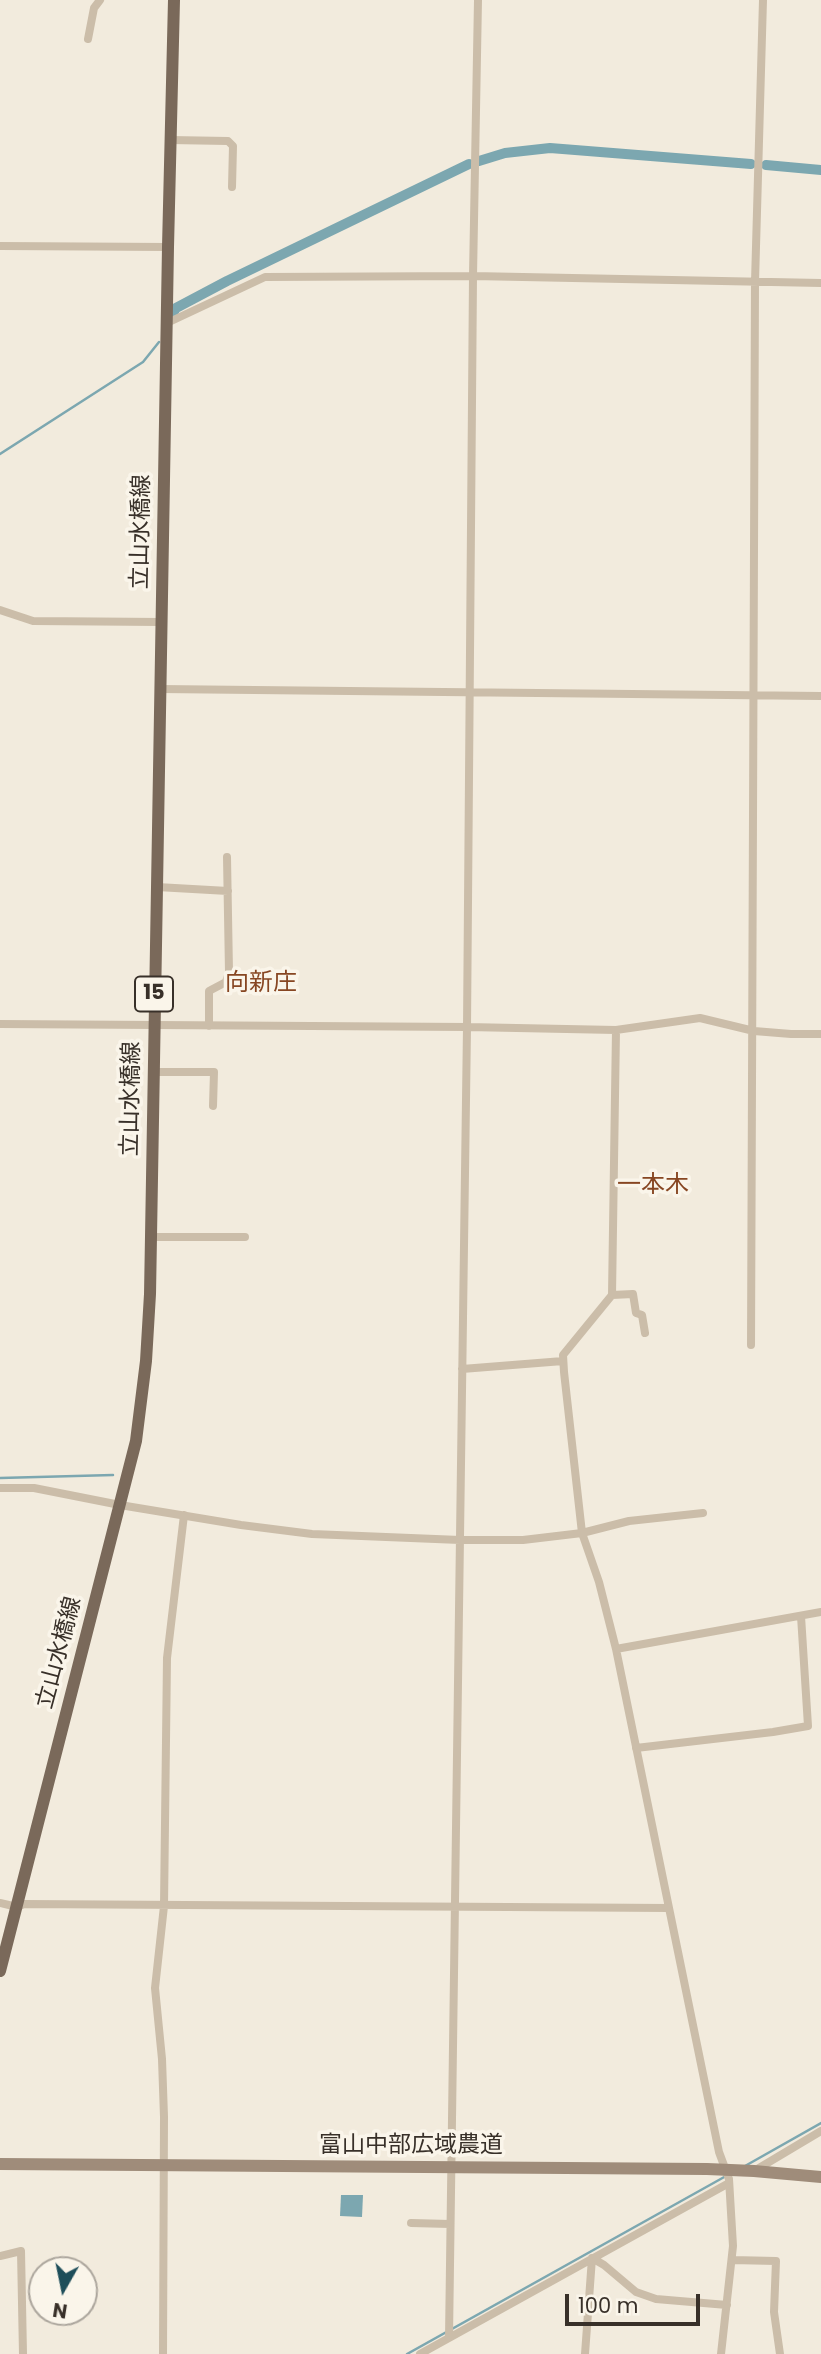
<!DOCTYPE html>
<html>
<head>
<meta charset="utf-8">
<style>
  body { margin:0 }
  #map { position:relative; width:821px; height:2354px; overflow:hidden; background:#f2ebdd; font-family:Poppins,sans-serif }
  canvas { display:block }
  .north { position:absolute; left:28px; top:2256px; width:70px; height:70px; box-sizing:border-box; background:#faf5ea; border:2px solid #aca69d; border-radius:50%; rotate:189deg; font-size:19px; font-weight:700; line-height:28px; text-align:center; color:#383029 }
  .north::after { content:''; display:block; margin:auto; width:24px; height:32px; background:#1e4e5a; clip-path:polygon(50% 0,100% 100%,50% 72%,0 100%) }
  .scale { position:absolute; left:565px; top:2294px; width:135px; height:32px; box-sizing:border-box; border:4px solid #383029; border-top:0; padding-left:9px; font-size:21px; line-height:24px; white-space:nowrap; color:#383029; -webkit-text-stroke:5px #faf5ea; paint-order:stroke }
</style>
</head>
<body>
<div id="map">
<canvas width="821" height="2354"></canvas>
<div class="north">N</div>
<div class="scale">100 m</div>
</div>
<script>
const ctx = document.querySelector('canvas').getContext('2d');
ctx.lineJoin = 'round';
function fill(path, color) {
  ctx.fillStyle = color;
  ctx.fill(path, 'evenodd');
}
function toPath(rows) {
  const path = new Path2D();
  for (const r of rows) {
    path.moveTo(r[0], r[1]);
    for (let i = 2; i < r.length; i += 2) path.lineTo(r[i], r[i + 1]);
  }
  return path;
}
function stroke(path, color, width, dash) {
  ctx.strokeStyle = color;
  ctx.lineWidth = width;
  ctx.lineCap = dash ? 'butt' : 'round';
  ctx.setLineDash(dash || []);
  ctx.stroke(path);
}
function drawText(font, color, halo, rows, align = 'center') {
  ctx.font = font + ' Poppins,"Noto Sans JP",sans-serif';
  ctx.lineWidth = 7;
  ctx.setLineDash([]);
  ctx.textBaseline = 'middle';
  ctx.strokeStyle = halo;
  ctx.fillStyle = color;
  for (const [text, x, y, turn = 0] of rows) {
    ctx.save();
    ctx.translate(x, y);
    ctx.rotate((+turn || 0) * Math.PI / 180);
    ctx.textAlign = isNaN(turn) ? turn : align;
    if (halo) ctx.strokeText(text, 0, 0);
    ctx.fillText(text, 0, 0);
    ctx.restore();
  }
}
fill(toPath([
  [341,2195,363,2195,362,2217,340,2216]
]), '#7ca7b0');
stroke(toPath([
  [0,454,143,362,159,342],
  [0,1478,113,1475],
  [745,2166,821,2123],
  [407,2354,726,2176]
]), '#7ca7b0', 2.5);
stroke(toPath([
  [479,161,505,153,550,148,751,164],
  [766,165,821,170],
  [173,313,176,308,227,281,469,164]
]), '#7ca7b0', 10);
stroke(toPath([
  [88,39,94,8,100,0],
  [170,140,228,141,233,146,232,187],
  [0,246,168,247],
  [167,323,265,277,473,276,821,283],
  [0,610,33,621,161,622],
  [160,689,821,696],
  [157,887,228,891],
  [0,1024,467,1027,616,1030,700,1018,754,1031,791,1034,821,1034],
  [209,1026,209,991,226,982,229,972,227,857],
  [616,1030,612,1295,563,1355,564,1372,582,1533,599,1582,616,1649,719,2152,729,2179,733,2246,721,2354],
  [153,1072,214,1072,213,1106],
  [151,1237,245,1237],
  [612,1295,633,1294,636,1313,642,1315,645,1333],
  [751,1345,755,282,763,0],
  [462,1369,563,1361],
  [0,1488,34,1488,120,1505,241,1525,312,1534,460,1540,523,1540,582,1533,629,1521,703,1513],
  [616,1649,821,1612],
  [636,1748,773,1732,808,1726,801,1616],
  [0,1903,17,1907,24,1904,669,1908],
  [754,2171,821,2131],
  [411,2223,450,2224],
  [0,2256,21,2251,23,2354],
  [732,2260,776,2261,774,2312,780,2354],
  [449,2337,467,1027,473,276,478,0],
  [163,2354,164,2117,162,2059,155,1988,164,1906,167,1658,184,1515],
  [420,2354,729,2183],
  [585,2354,592,2258,604,2265,636,2292,656,2299,727,2305]
]), '#cbbda9', 8);
stroke(toPath([
  [0,2164,707,2169,754,2171,821,2177]
]), '#9f8c7a', 12);
stroke(toPath([
  [0,1971,136,1441,146,1361,150,1294,168,247,174,0]
]), '#7a695a', 12);
for (const [x, y, w] of [
  [154,994,38]
]) {
  const box = new Path2D();
  box.roundRect(x - w / 2, y - 17.5, w, 35, 5);
  ctx.fillStyle = '#faf5ea';
  ctx.fill(box);
  stroke(box, '#383029', 2);
}
drawText('bold 21px', '#383029', null, [
  ["15",154,994]
]);
drawText('23px', '#383029', '#faf5ea', [
  ["立山水橋線",142,532,-89],
  ["立山水橋線",132,1099,-89],
  ["立山水橋線",60,1653,-75],
  ["富山中部広域農道",411,2146]
]);
drawText('24px', '#874622', '#faf5ea', [
  ["向新庄",261,984],
  ["一本木",653,1186]
]);
</script>
</body>
</html>
